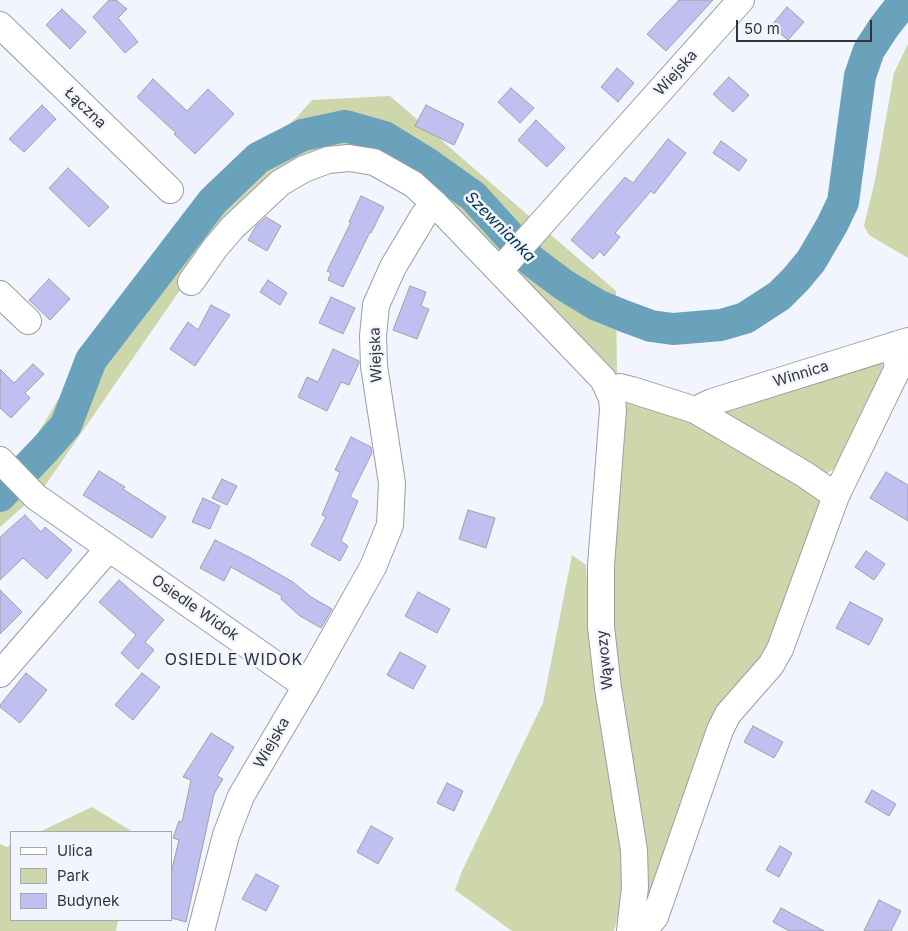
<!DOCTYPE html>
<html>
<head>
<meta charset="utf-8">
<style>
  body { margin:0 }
  #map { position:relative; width:908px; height:931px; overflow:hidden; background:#f2f5fd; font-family:Inter,sans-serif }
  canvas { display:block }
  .legend { position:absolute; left:10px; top:831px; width:162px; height:90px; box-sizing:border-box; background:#f2f5fd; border:1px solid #a6a8ae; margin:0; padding:6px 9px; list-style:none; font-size:15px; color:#333438 }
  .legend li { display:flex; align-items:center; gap:10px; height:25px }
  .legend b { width:25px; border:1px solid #a6a8ae }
  .scale { position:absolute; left:736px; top:20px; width:136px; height:22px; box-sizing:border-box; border:2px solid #333438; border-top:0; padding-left:6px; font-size:15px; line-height:18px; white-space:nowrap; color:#333438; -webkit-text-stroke:4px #f2f5fd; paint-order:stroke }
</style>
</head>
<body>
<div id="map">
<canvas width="908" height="931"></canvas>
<ul class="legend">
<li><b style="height:6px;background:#fff"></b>Ulica</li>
<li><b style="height:14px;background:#ced6ab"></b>Park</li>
<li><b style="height:14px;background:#bfbff0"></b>Budynek</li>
</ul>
<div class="scale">50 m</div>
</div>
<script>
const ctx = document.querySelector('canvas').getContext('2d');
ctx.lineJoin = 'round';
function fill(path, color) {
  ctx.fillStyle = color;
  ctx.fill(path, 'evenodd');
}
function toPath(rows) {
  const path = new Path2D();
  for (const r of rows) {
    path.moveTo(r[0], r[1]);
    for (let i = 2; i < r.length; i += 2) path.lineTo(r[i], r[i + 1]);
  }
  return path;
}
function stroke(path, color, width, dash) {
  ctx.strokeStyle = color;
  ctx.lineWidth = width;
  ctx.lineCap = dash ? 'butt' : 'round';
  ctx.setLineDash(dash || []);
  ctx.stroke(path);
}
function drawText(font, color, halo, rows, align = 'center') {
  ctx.font = font + ' Inter,sans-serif';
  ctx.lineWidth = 5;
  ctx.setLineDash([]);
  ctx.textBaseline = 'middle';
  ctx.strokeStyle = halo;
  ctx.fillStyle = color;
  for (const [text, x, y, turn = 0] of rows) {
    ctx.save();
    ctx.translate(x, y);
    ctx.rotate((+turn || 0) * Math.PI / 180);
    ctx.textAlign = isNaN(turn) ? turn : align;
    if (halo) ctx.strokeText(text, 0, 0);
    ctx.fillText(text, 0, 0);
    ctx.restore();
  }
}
fill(toPath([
  [908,44,908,258,869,235,864,226,875,180,894,73],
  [390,96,616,291,617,375,448,209,332,153,182,287,42,490,0,527,0,479,28,450,59,398,124,298,192,208,297,117,312,100],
  [880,361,884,368,837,466,828,473,823,474,726,420,724,411],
  [630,402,681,414,813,489,820,501,818,511,781,629,753,675,647,915,610,607,626,405],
  [572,555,586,565,588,604,596,672,623,846,620,908,614,931,512,931,455,890,462,871,543,703],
  [92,807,133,832,39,832],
  [0,844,7,847,11,845,11,920,118,920,116,931,0,931]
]), '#ced6ab');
stroke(toPath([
  [0,496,45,449,66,425,91,360,213,201,258,158,303,135,345,126,384,137,428,164,473,196,532,261,564,285,597,305,624,316,651,326,673,329,721,325,745,318,779,296,796,279,811,261,832,225,843,202,860,76,869,50,884,27,905,0]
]), '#6ba2bb', 32);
const building = toPath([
  [109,0,116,0,127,9,118,18,138,42,125,53,93,17,109,0],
  [679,0,713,0,666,51,647,34,679,0],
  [787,7,804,22,788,40,771,26,787,7],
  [62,9,86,32,70,49,46,25,62,9],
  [617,68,634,83,618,102,601,87,617,68],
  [729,77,749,95,733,112,713,94,729,77],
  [153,79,187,111,208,89,234,114,195,154,174,134,176,133,137,97,153,79],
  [511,88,534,108,520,123,498,102,511,88],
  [42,105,56,119,24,152,9,139,42,105],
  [426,105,464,124,454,145,415,126,426,105],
  [536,120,565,148,547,167,518,140,536,120],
  [668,139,686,153,654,194,651,191,615,233,620,237,604,256,600,251,593,259,571,240,625,177,633,183,668,139],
  [721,141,747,160,739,171,713,153,721,141],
  [68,168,109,207,89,227,49,188,68,168],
  [361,196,384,207,371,233,370,232,343,287,328,280,331,273,327,271,351,222,349,222,361,196],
  [266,217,281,226,267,251,248,240,256,226,266,217],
  [49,279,70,299,50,320,29,300,49,279],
  [268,280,287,293,280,305,260,292,268,280],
  [410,286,426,292,421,306,429,309,417,339,393,330,410,286],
  [331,297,355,308,343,334,319,323,331,297],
  [211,305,230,315,195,366,170,349,188,322,198,330,211,305],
  [333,349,359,361,359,363,349,385,341,382,327,411,298,397,307,377,318,382,333,349],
  [33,364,44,374,25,393,30,398,11,418,0,408,0,369,14,383,33,364],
  [351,437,371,447,372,453,350,497,358,501,341,541,348,546,340,561,311,545,326,517,322,515,340,472,335,470,351,437],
  [99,471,125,487,123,489,166,517,152,538,83,495,99,471],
  [886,472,908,485,908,521,870,498,886,472],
  [222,479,237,486,227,505,212,498,222,479],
  [203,498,220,506,210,529,192,522,203,498],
  [468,510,495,518,486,548,459,539,468,510],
  [25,515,41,532,45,527,72,550,47,579,23,558,0,580,0,537,25,515],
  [215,540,249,557,293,582,311,597,332,609,321,628,300,616,281,599,282,596,231,567,224,581,200,568,215,540],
  [866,551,885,564,874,580,855,567,866,551],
  [119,580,164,620,145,642,154,650,138,669,121,653,136,635,99,602,119,580],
  [0,590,22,612,0,634,0,590],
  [418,592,450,609,437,633,405,616,418,592],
  [850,602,883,619,869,645,836,628,850,602],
  [400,652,426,666,413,689,387,675,400,652],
  [26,673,47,690,20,723,0,707,0,705,26,673],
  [142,673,160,687,133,720,115,705,142,673],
  [753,726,783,742,774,758,744,742,753,726],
  [211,733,234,747,217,776,223,779,214,794,186,922,171,918,171,873,179,840,173,838,179,821,182,822,191,780,183,777,211,733],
  [447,783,463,791,454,811,437,803,447,783],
  [872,790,896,804,889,816,865,802,872,790],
  [371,826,393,838,378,864,357,852,371,826],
  [780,846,792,853,779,877,766,870,780,846],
  [256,874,279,886,266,911,242,899,256,874],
  [879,900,901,911,891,931,864,931,879,900],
  [781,908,824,931,789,931,773,922,781,908]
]);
fill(building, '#bfbff0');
stroke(building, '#a0a0a8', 1);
const minor = toPath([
  [0,25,170,190],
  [500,270,741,0],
  [191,282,215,248,233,227,280,183,304,169,328,160,349,158,374,162,413,184,435,204,603,379,612,398,613,410,601,565,601,627,608,688,634,850,635,887,630,931],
  [0,294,28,321],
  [609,389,620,387,632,390,695,410,804,474,836,496],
  [695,410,712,402,908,341],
  [0,460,36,497,306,686],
  [0,674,109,548],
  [201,931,226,835,241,796,306,686,373,567,390,525,392,483,374,366,373,336,376,305,393,267,424,215,435,204],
  [631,931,642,928,648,925,655,917,720,730,728,714,771,665,780,649,836,496,898,368,894,345]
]);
stroke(minor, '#9b9da5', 28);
stroke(minor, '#fff', 26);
drawText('15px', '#333438', '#f2f5fd', [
  ["Wiejska",676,73,-48],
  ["Łączna",85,108,44],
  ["Wiejska",376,355,-92],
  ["Winnica",801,374,-17],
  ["Osiedle Widok",195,608,35],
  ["Wąwozy",605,660,-96],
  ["Wiejska",272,743,-60]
]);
drawText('italic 16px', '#003244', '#f2f5fd', [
  ["Szewnianka",500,227,45]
]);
ctx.letterSpacing = '1px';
drawText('16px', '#303238', '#f2f5fd', [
  ["OSIEDLE WIDOK",234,660]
]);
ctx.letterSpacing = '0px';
</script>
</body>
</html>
